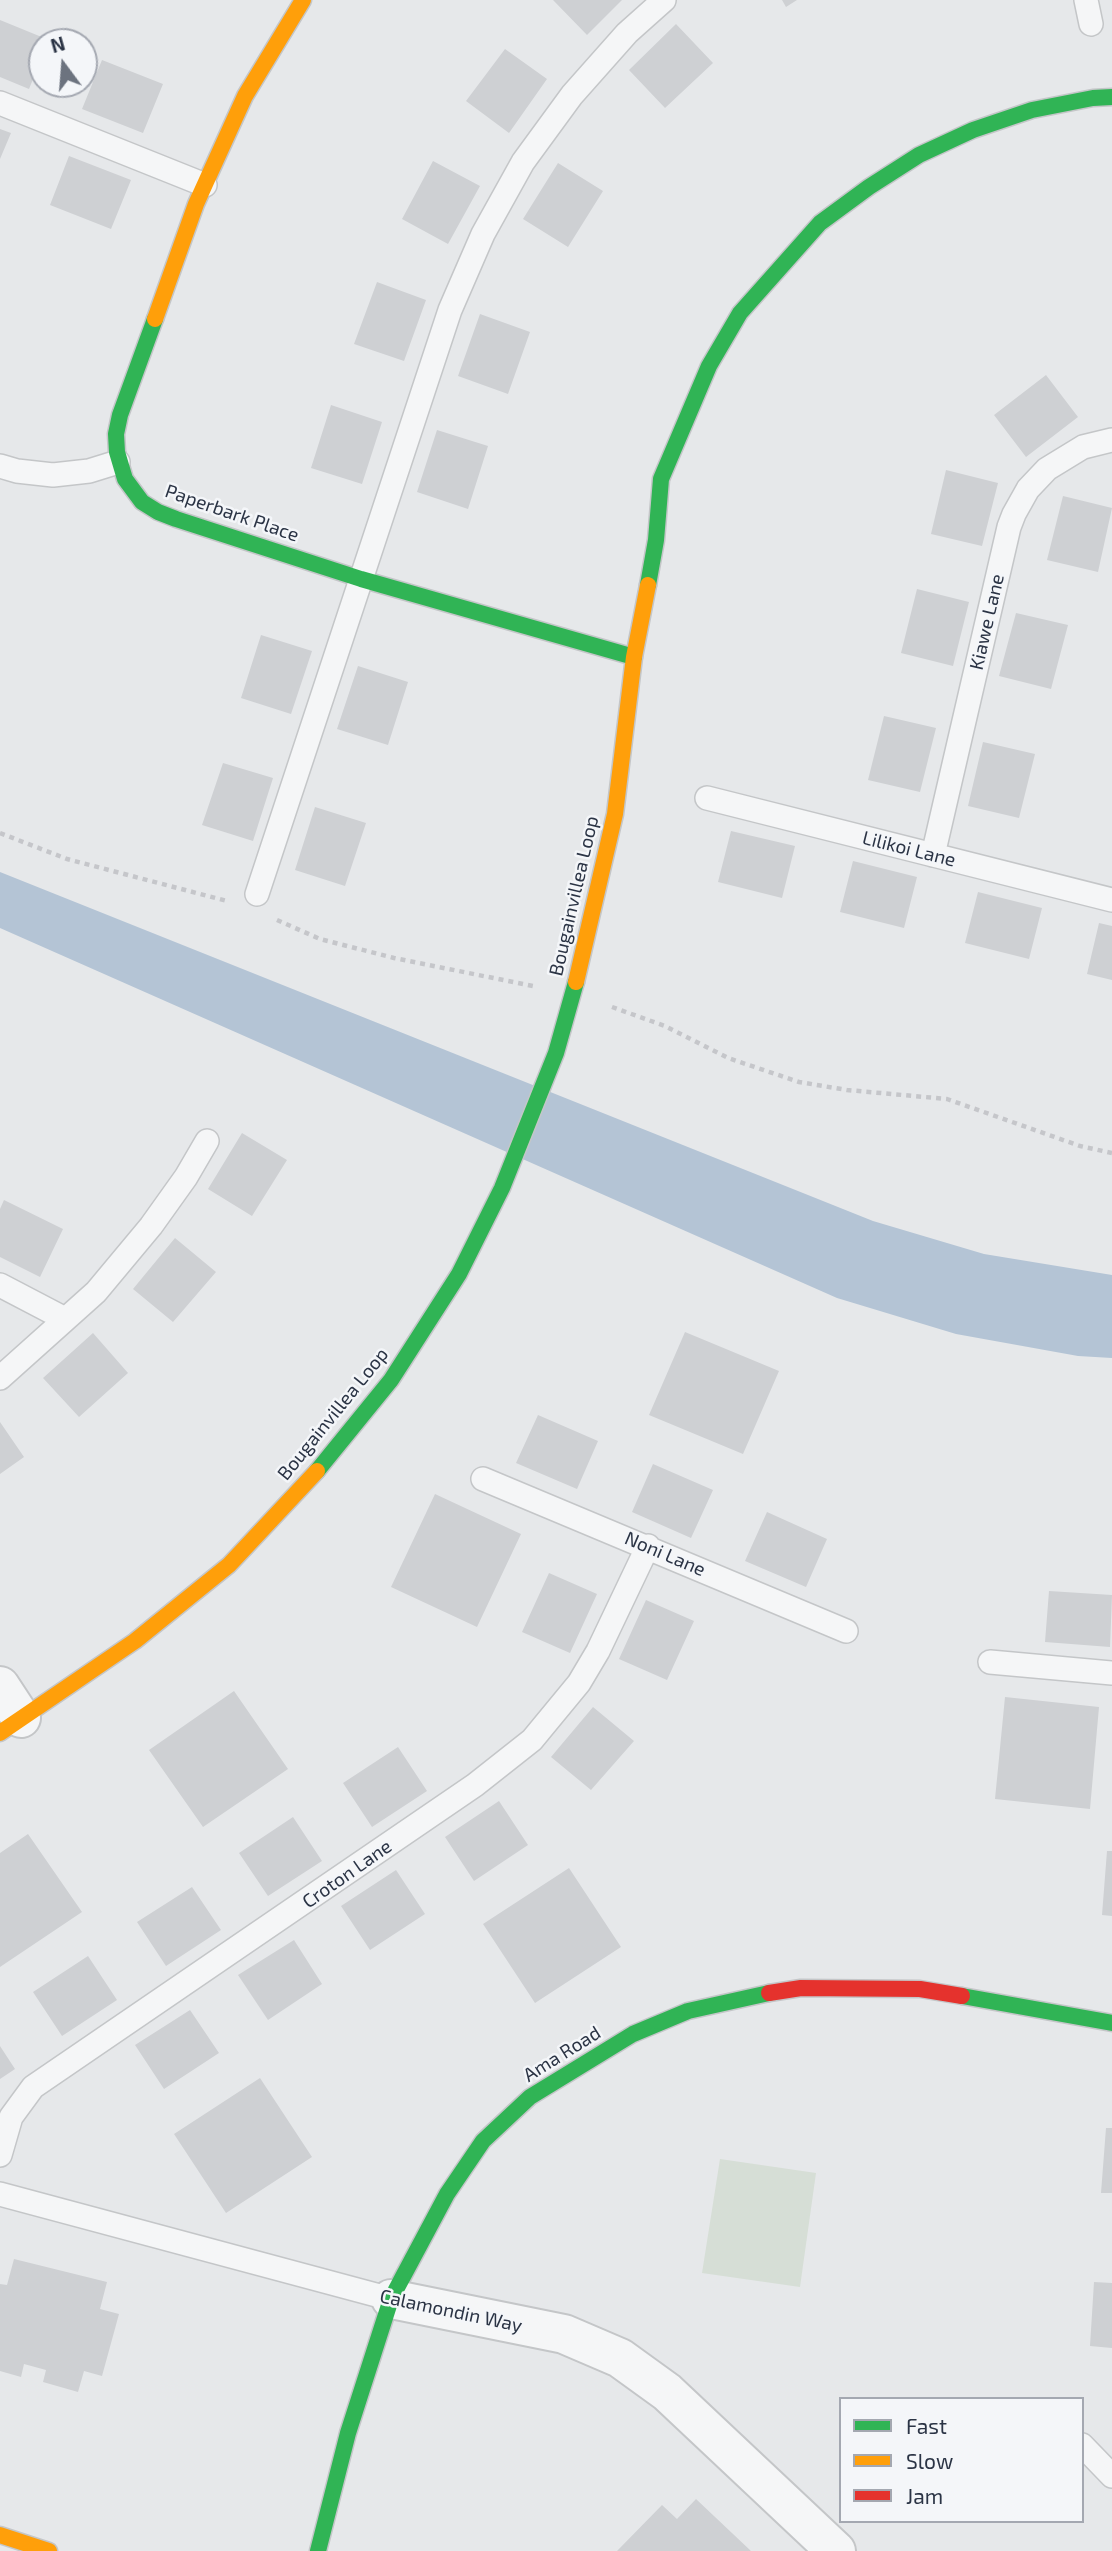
<!DOCTYPE html>
<html>
<head>
<meta charset="utf-8">
<style>
  body { margin:0 }
  #map { position:relative; width:1112px; height:2551px; overflow:hidden; background:#e6e8ea; font-family:"Exo 2",sans-serif }
  canvas { display:block }
  .legend { position:absolute; left:839px; top:2397px; width:245px; height:126px; box-sizing:border-box; background:#f4f6f9; border:2px solid #a4a8b1; margin:0; padding:9px 12px; list-style:none; font-size:21px; color:#2b3445 }
  .legend li { display:flex; align-items:center; gap:14px; height:35px }
  .legend b { width:35px; border:2px solid #a4a8b1 }
  .north { position:absolute; left:28px; top:28px; width:70px; height:70px; box-sizing:border-box; background:#f4f6f9; border:2px solid #a4a8b1; border-radius:50%; rotate:344deg; font-size:19px; font-weight:700; line-height:28px; text-align:center; color:#2b3445 }
  .north::after { content:''; display:block; margin:auto; width:24px; height:32px; background:#6c737f; clip-path:polygon(50% 0,100% 100%,50% 72%,0 100%) }
</style>
</head>
<body>
<div id="map">
<canvas width="1112" height="2551"></canvas>
<ul class="legend">
<li><b style="height:9px;background:#30b455"></b>Fast</li>
<li><b style="height:9px;background:#ff9f0a"></b>Slow</li>
<li><b style="height:9px;background:#e5322d"></b>Jam</li>
</ul>
<div class="north">N</div>
</div>
<script>
const ctx = document.querySelector('canvas').getContext('2d');
ctx.lineJoin = 'round';
function fill(path, color) {
  ctx.fillStyle = color;
  ctx.fill(path, 'evenodd');
}
function toPath(rows) {
  const path = new Path2D();
  for (const r of rows) {
    path.moveTo(r[0], r[1]);
    for (let i = 2; i < r.length; i += 2) path.lineTo(r[i], r[i + 1]);
  }
  return path;
}
function stroke(path, color, width, dash) {
  ctx.strokeStyle = color;
  ctx.lineWidth = width;
  ctx.lineCap = dash ? 'butt' : 'round';
  ctx.setLineDash(dash || []);
  ctx.stroke(path);
}
function drawText(font, color, halo, rows, align = 'center') {
  ctx.font = font + ' "Exo 2",sans-serif';
  ctx.lineWidth = 5;
  ctx.setLineDash([]);
  ctx.textBaseline = 'middle';
  ctx.strokeStyle = halo;
  ctx.fillStyle = color;
  for (const [text, x, y, turn = 0] of rows) {
    ctx.save();
    ctx.translate(x, y);
    ctx.rotate((+turn || 0) * Math.PI / 180);
    ctx.textAlign = isNaN(turn) ? turn : align;
    if (halo) ctx.strokeText(text, 0, 0);
    ctx.fillText(text, 0, 0);
    ctx.restore();
  }
}
fill(toPath([
  [720,2159,816,2173,800,2287,702,2273]
]), '#d6ded6');
fill(toPath([
  [0,872,873,1221,984,1254,1112,1275,1112,1358,1078,1356,956,1334,837,1298,0,928]
]), '#b4c4d5');
fill(toPath([
  [553,0,622,0,587,35],
  [782,0,797,0,786,7],
  [0,20,49,40,42,42,42,57,29,89,0,77],
  [676,24,713,63,665,108,629,70],
  [505,49,547,79,509,133,466,101],
  [102,60,163,84,143,133,82,109],
  [0,129,11,133,0,159],
  [69,156,131,180,111,229,50,205],
  [433,161,480,186,448,244,402,219],
  [558,163,603,191,568,247,523,219],
  [377,282,426,300,404,361,354,344],
  [480,314,530,332,508,394,458,376],
  [1046,375,1078,417,1026,457,994,415],
  [331,405,382,422,362,484,311,468],
  [437,430,488,446,468,509,417,492],
  [946,470,998,483,982,546,931,534],
  [1063,496,1112,508,1098,572,1047,560],
  [917,589,969,602,953,666,901,653],
  [1016,613,1068,625,1051,689,999,676],
  [261,635,312,651,291,714,241,698],
  [358,666,408,682,388,745,337,729],
  [884,716,936,728,920,792,868,780],
  [983,742,1035,754,1019,818,968,806],
  [223,763,273,778,253,841,202,825],
  [315,807,366,823,345,886,295,870],
  [731,831,795,846,782,898,718,882],
  [853,861,917,877,904,928,840,912],
  [978,892,1042,908,1029,959,965,943],
  [1099,923,1112,926,1112,980,1087,974],
  [242,1133,287,1160,252,1216,208,1189],
  [4,1200,63,1229,40,1277,0,1257,0,1209],
  [175,1238,216,1272,173,1322,133,1289],
  [685,1332,779,1371,743,1454,649,1415],
  [93,1333,128,1373,79,1417,43,1378],
  [538,1415,598,1441,577,1489,516,1463],
  [0,1422,24,1457,0,1474],
  [653,1464,713,1490,691,1538,632,1512],
  [435,1494,521,1534,477,1627,391,1587],
  [767,1512,827,1539,806,1587,745,1561],
  [549,1573,597,1594,570,1653,522,1632],
  [1049,1591,1112,1595,1110,1647,1045,1642],
  [646,1600,694,1621,667,1680,619,1659],
  [234,1691,288,1769,203,1827,149,1750],
  [1005,1697,1099,1707,1090,1809,995,1799],
  [593,1707,634,1741,591,1790,551,1757],
  [398,1747,427,1791,372,1827,343,1783],
  [499,1801,528,1845,474,1881,445,1837],
  [293,1817,322,1861,268,1896,239,1853],
  [28,1834,82,1912,0,1967,0,1853],
  [1107,1851,1112,1851,1112,1916,1102,1915],
  [569,1868,621,1947,535,2003,483,1924],
  [396,1870,425,1914,370,1950,341,1906],
  [192,1887,221,1930,166,1966,137,1922],
  [294,1940,322,1984,268,2020,238,1975],
  [88,1956,117,2000,62,2036,33,1992],
  [190,2010,219,2053,164,2089,135,2045],
  [0,2046,15,2069,0,2079],
  [260,2078,312,2157,226,2213,174,2134],
  [1106,2128,1112,2128,1112,2193,1101,2193],
  [14,2259,107,2282,100,2309,119,2314,102,2376,84,2371,78,2392,43,2382,46,2370,24,2364,21,2377,0,2371,0,2284,7,2285],
  [1094,2282,1112,2283,1112,2348,1090,2346],
  [696,2499,751,2551,617,2551,662,2505,677,2519]
]), '#ced0d3');
const lane = toPath([
  [1086,0,1091,24],
  [0,103,205,185],
  [0,466,17,471,53,475,89,471,118,462],
  [707,798,1112,900],
  [933,855,1009,527,1014,514,1028,489,1047,469,1083,447,1112,440],
  [257,894,450,310,483,234,523,162,572,95,627,33,664,0],
  [0,1285,65,1319],
  [0,1378,96,1292,151,1226,186,1177,207,1141],
  [483,1479,846,1631],
  [990,1662,1112,1673],
  [0,2155,11,2117,33,2087,475,1785,532,1740,579,1683,598,1651,648,1546],
  [0,2194,391,2299],
  [1082,2445,1112,2476]
]);
const street = toPath([
  [0,1686,21,1718],
  [391,2299,564,2334,620,2358,667,2392,836,2551]
]);
const fast = toPath([
  [155,319,120,415,116,434,117,452,125,479,142,502,158,512,176,519,361,579,634,657],
  [648,585,656,540,661,479,709,366,740,313,820,223,869,187,919,155,973,130,1032,110,1093,98,1112,97],
  [317,1471,391,1380,459,1274,502,1188,556,1053,576,982],
  [962,1996,1112,2023],
  [318,2551,348,2433,391,2299,447,2194,483,2141,530,2097,633,2034,688,2011,769,1993]
]);
const slow = toPath([
  [155,319,196,204,245,96,303,0],
  [576,982,615,814,634,657,648,585],
  [0,1733,135,1641,229,1565,317,1471],
  [0,2535,49,2551]
]);
const jam = toPath([
  [769,1993,801,1988,920,1989,962,1996]
]);
stroke(lane, '#c4c6c8', 26);
stroke(street, '#c4c6c8', 42);
stroke(fast, '#c4c6c8', 19);
stroke(slow, '#c4c6c8', 19);
stroke(jam, '#c4c6c8', 19);
stroke(toPath([
  [0,833,67,859,227,901],
  [277,920,320,939,394,958,533,986],
  [612,1007,665,1026,728,1058,799,1082,847,1090,947,1099,1080,1146,1112,1153]
]), '#c5c6ca', 4.5, [5, 5]);
stroke(lane, '#f5f6f7', 23);
stroke(street, '#f5f6f7', 38);
stroke(fast, '#30b455', 16);
stroke(slow, '#ff9f0a', 16);
stroke(jam, '#e5322d', 16);
drawText('19px', '#2b3445', '#f4f6f9', [
  ["Paperbark Place",232,513,19],
  ["Kiawe Lane",987,622,-77],
  ["Lilikoi Lane",909,849,14],
  ["Bougainvillea Loop",574,896,-77],
  ["Bougainvillea Loop",333,1414,-51],
  ["Noni Lane",665,1554,23],
  ["Croton Lane",347,1874,-35],
  ["Ama Road",562,2054,-32],
  ["Calamondin Way",451,2311,12]
]);
</script>
</body>
</html>
